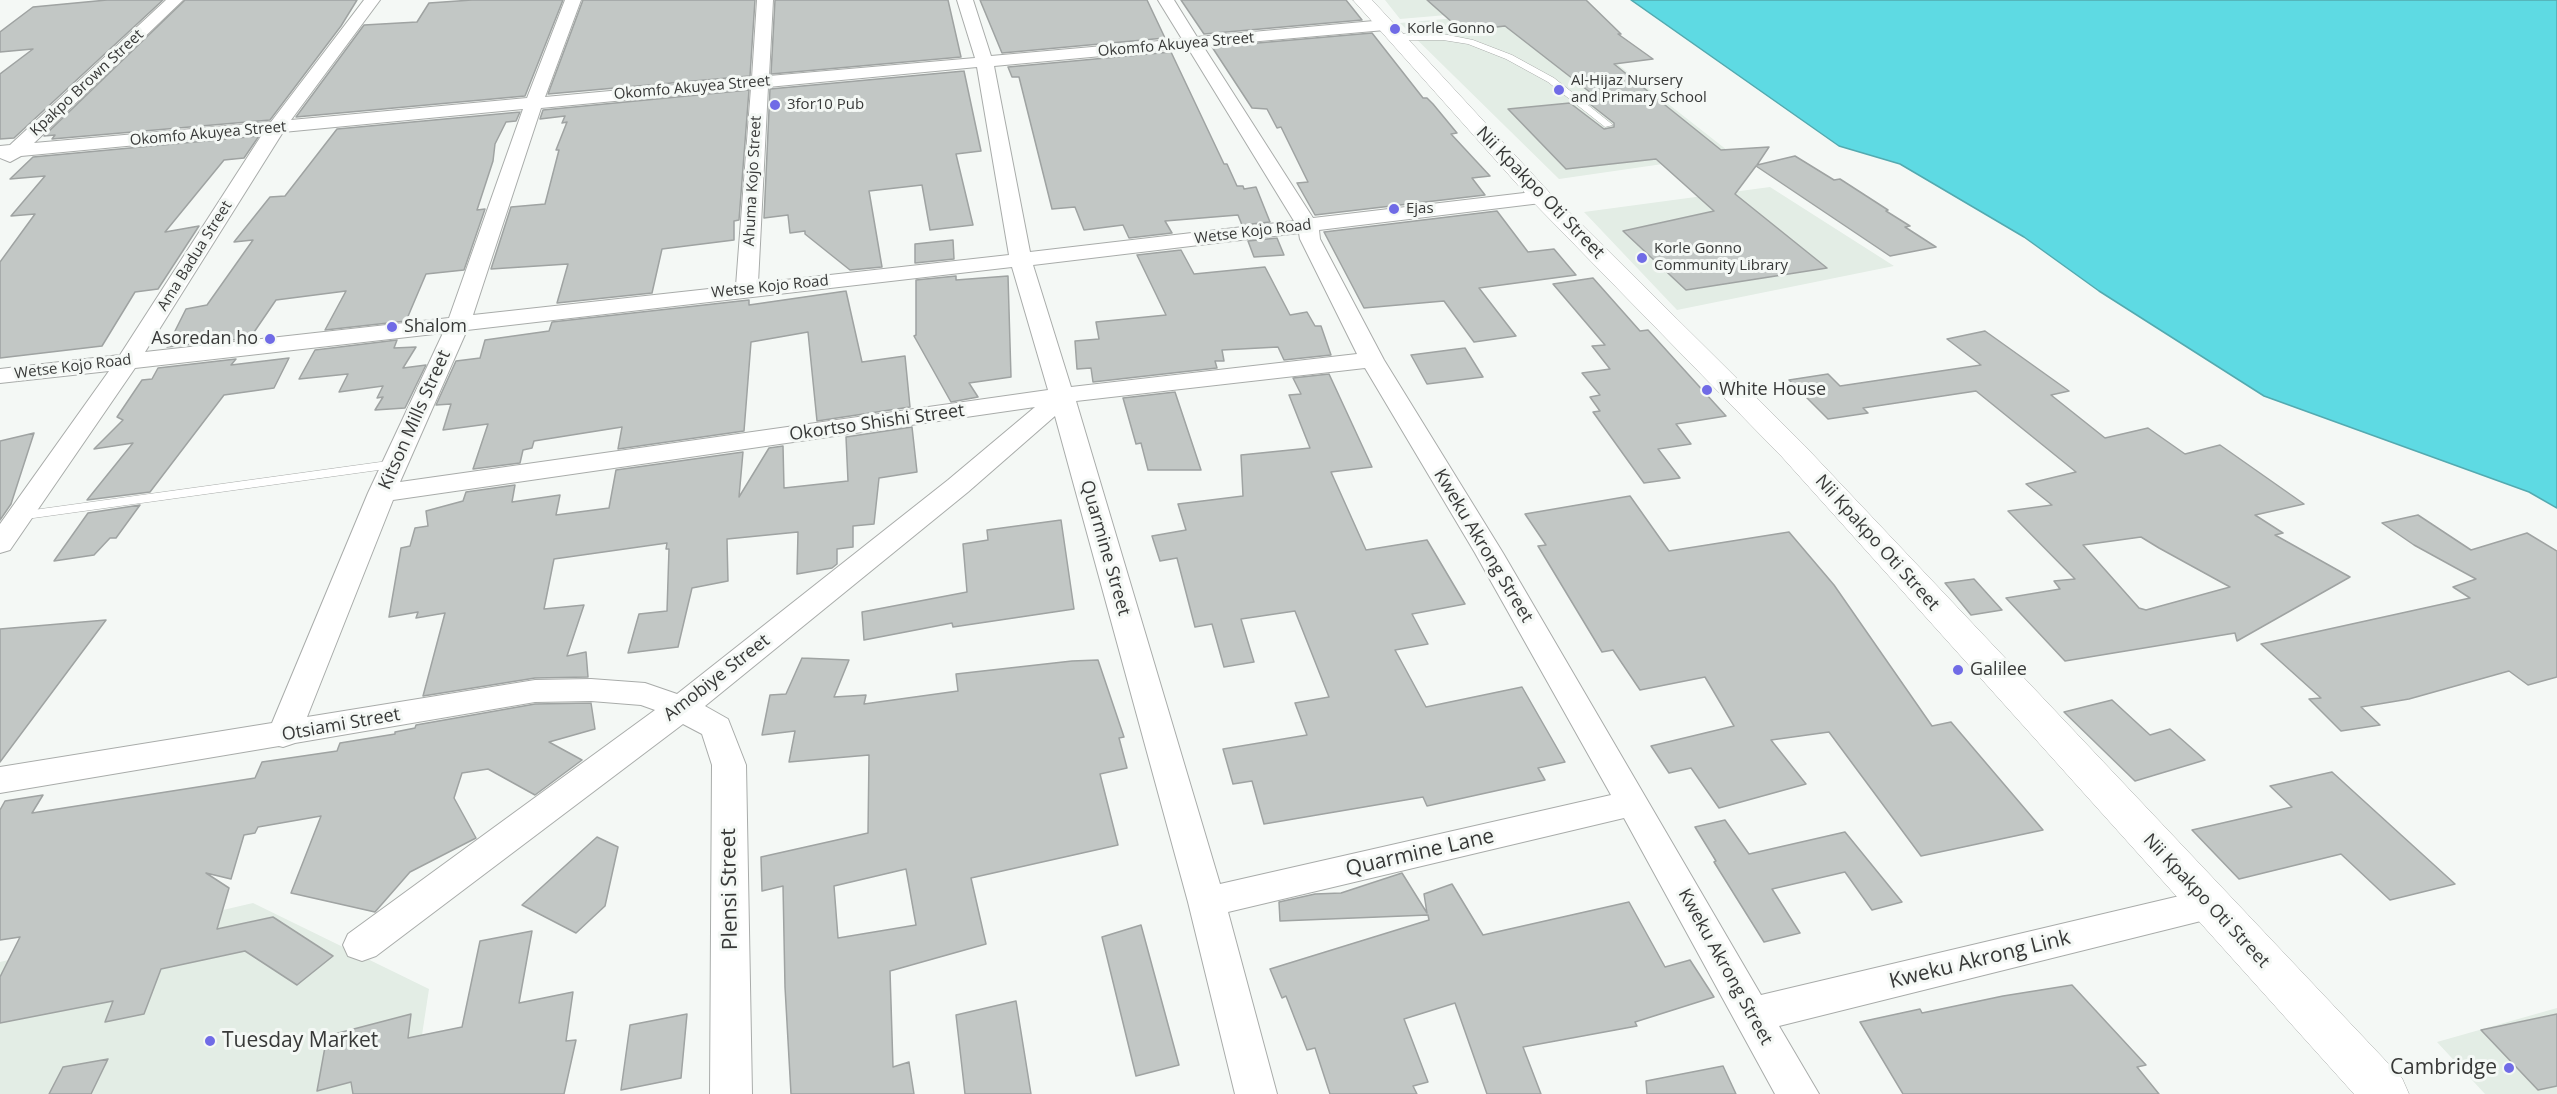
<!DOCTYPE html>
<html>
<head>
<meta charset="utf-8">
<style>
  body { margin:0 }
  canvas { display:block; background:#f4f8f5 }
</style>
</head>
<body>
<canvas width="2557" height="1094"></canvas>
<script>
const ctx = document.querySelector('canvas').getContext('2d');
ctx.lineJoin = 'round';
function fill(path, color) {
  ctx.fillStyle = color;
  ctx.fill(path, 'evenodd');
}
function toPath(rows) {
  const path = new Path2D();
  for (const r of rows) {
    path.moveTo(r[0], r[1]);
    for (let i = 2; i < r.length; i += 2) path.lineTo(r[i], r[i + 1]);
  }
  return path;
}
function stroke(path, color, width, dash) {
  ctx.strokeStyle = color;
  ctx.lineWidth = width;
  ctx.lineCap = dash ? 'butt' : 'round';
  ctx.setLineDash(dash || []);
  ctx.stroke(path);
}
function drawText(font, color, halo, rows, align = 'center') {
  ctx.font = font + ' "Open Sans",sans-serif';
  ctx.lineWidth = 6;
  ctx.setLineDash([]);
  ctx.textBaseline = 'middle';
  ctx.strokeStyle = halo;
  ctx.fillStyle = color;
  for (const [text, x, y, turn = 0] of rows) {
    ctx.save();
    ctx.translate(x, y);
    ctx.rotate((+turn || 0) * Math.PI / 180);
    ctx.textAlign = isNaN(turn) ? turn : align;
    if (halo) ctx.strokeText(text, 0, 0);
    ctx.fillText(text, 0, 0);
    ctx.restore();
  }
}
fill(toPath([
  [1385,0,1532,0,1540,7,1400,19],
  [1534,11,1565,23,1732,154,1559,179,1400,23],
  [1770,187,1894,266,1677,310,1584,212],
  [253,903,429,989,413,1094,0,1094,0,962],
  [2557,1008,2557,1094,2485,1094,2437,1042]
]), '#e3ede5');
const water = toPath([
  [1631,0,2557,0,2557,508,2529,492,2264,396,2099,291,2024,237,1900,164,1839,146,1631,0]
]);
fill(water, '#5edae3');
stroke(water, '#53aab0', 1.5);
const building = toPath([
  [107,0,163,0,14,138,0,139,0,74,33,49,0,52,0,32,33,7,107,0],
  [185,0,357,0,341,26,270,120,52,139,55,135,44,136,185,0],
  [472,0,563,0,525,96,296,117,364,25,417,22,429,3,472,0],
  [583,0,755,0,750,76,548,94,583,0],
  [775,0,948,0,961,57,771,74,775,0],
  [980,0,1147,0,1165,38,1002,53,980,0],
  [1181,0,1346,0,1362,20,1204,34,1181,0],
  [1427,0,1586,0,1621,34,1618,34,1653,59,1614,64,1721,150,1769,147,1757,165,1795,156,1834,180,1840,179,1888,210,1886,211,1910,226,1905,227,1936,247,1890,256,1756,166,1735,194,1827,268,1686,290,1623,231,1714,211,1656,159,1566,169,1508,109,1570,103,1604,129,1614,127,1614,123,1586,101,1600,100,1505,26,1462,31,1427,0],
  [1372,33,1423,98,1427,98,1433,104,1457,133,1451,134,1490,176,1472,178,1485,195,1315,215,1297,183,1308,182,1281,127,1277,128,1267,109,1252,108,1212,47,1372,33],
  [1171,52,1224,164,1227,164,1237,186,1243,186,1244,189,1256,187,1270,222,1242,225,1238,215,1165,221,1172,233,1129,238,1123,225,1084,230,1075,207,1052,209,1019,77,1012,77,1008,67,1171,52],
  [964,71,981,151,956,154,973,225,930,230,922,185,869,191,882,267,850,270,805,234,805,231,790,233,788,215,764,218,770,89,964,71],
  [749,90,739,220,734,221,734,240,662,249,652,293,557,303,568,264,491,269,511,207,545,204,559,150,556,150,567,122,562,123,565,116,540,119,543,110,749,90],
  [520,112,516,121,506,122,495,144,493,161,477,210,485,209,464,270,426,274,406,321,325,330,346,291,276,300,250,338,167,347,186,309,207,305,253,240,234,242,270,197,285,196,337,129,520,112],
  [259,136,244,158,224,160,165,232,199,226,158,289,135,292,102,346,0,358,0,262,35,214,11,216,45,176,10,179,33,157,259,136],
  [1497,211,1528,252,1554,249,1576,275,1479,288,1516,336,1474,342,1444,301,1364,308,1324,232,1497,211],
  [1277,238,1284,255,1254,257,1248,241,1277,238],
  [953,240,954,259,915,263,915,244,953,240],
  [1181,250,1194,274,1265,267,1290,315,1307,312,1315,326,1321,326,1331,355,1284,360,1278,347,1222,350,1224,361,1215,361,1217,368,1093,382,1091,368,1077,369,1075,341,1099,339,1096,322,1166,315,1137,255,1181,250],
  [956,276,956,280,1008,276,1011,377,969,383,978,397,951,402,914,336,916,335,916,280,956,276],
  [1593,278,1640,331,1648,330,1726,416,1676,424,1691,444,1658,449,1680,478,1644,483,1593,412,1600,411,1590,397,1600,395,1582,373,1610,369,1592,346,1605,345,1553,284,1593,278],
  [846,291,862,362,905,356,910,407,817,421,808,332,751,342,744,431,618,449,622,427,534,441,532,448,523,450,520,463,473,469,488,424,443,430,451,404,436,405,456,361,480,358,485,340,549,331,552,322,749,300,749,305,846,291],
  [1985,331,2069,391,2051,395,2105,438,2148,428,2185,454,2220,445,2304,504,2255,515,2283,533,2275,535,2350,577,2237,641,2235,633,2065,661,2006,598,2060,589,2054,581,2075,579,2008,511,2052,505,2026,484,2076,472,1976,391,1863,408,1868,413,1828,419,1789,380,1828,374,1840,386,1981,365,1947,339,1985,331],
  [2141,537,2159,548,2230,587,2146,610,2139,608,2083,545,2141,537],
  [397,340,394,348,416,347,403,368,426,365,405,408,375,410,383,397,377,398,383,386,339,392,348,374,299,379,315,350,397,340],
  [1465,348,1483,377,1427,384,1411,355,1465,348],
  [289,358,274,388,224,395,150,492,87,500,133,443,94,449,123,420,117,417,142,380,152,379,158,368,236,359,231,365,289,358],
  [1329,374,1372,467,1331,472,1366,550,1427,540,1465,604,1412,614,1428,644,1395,650,1426,707,1522,687,1565,762,1538,768,1545,780,1427,806,1423,797,1264,824,1252,781,1233,784,1223,749,1307,735,1295,703,1329,697,1295,611,1241,619,1254,662,1224,667,1212,624,1195,627,1177,558,1160,561,1152,536,1186,530,1178,504,1243,496,1241,455,1310,448,1289,395,1301,394,1293,378,1329,374],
  [1175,392,1201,470,1148,470,1141,443,1136,444,1123,398,1175,392],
  [912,427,917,472,879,478,874,524,853,526,853,547,837,549,837,564,832,568,797,574,798,532,727,539,728,581,692,588,678,647,628,653,639,614,667,611,669,549,666,549,667,543,554,559,544,609,584,605,567,656,586,652,588,677,535,678,423,696,445,613,416,618,418,612,389,617,401,548,410,546,415,528,428,526,426,511,463,501,466,492,515,485,512,502,560,495,556,515,609,508,616,470,743,452,739,497,769,448,783,446,784,488,848,481,846,437,912,427],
  [34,433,11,504,0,520,0,441,34,433],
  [1630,496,1669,551,1789,532,1834,585,1932,726,1951,722,2043,830,1921,856,1829,732,1771,740,1806,784,1719,808,1691,768,1669,773,1651,746,1734,726,1705,677,1640,690,1613,650,1602,652,1538,546,1546,545,1525,514,1630,496],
  [140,505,116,538,110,538,94,555,54,561,88,513,140,505],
  [2418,515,2471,550,2527,533,2557,551,2557,677,2528,685,2509,671,2409,699,2361,707,2380,725,2341,731,2309,699,2321,698,2261,644,2470,598,2453,587,2476,579,2414,545,2382,523,2418,515],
  [1061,520,1074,609,953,627,952,623,864,640,862,612,967,592,963,544,988,540,987,530,1061,520],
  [1974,579,2002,610,1971,615,1945,583,1974,579],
  [106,620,0,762,0,629,106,620],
  [802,658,849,660,834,697,866,695,864,704,958,691,956,674,1072,661,1098,660,1124,737,1119,738,1127,768,1100,774,1118,845,971,878,986,944,890,971,893,1067,909,1062,914,1094,791,1094,785,987,783,886,762,891,761,857,868,833,869,755,789,762,795,731,762,735,770,695,786,694,802,658],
  [906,869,916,925,838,938,834,886,906,869],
  [2112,700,2150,735,2170,729,2205,760,2135,781,2064,712,2112,700],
  [591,703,595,729,549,742,582,760,535,795,488,769,462,773,454,798,476,838,410,872,375,912,291,893,321,816,258,827,255,833,244,835,231,879,206,873,229,888,217,929,273,917,333,956,297,985,245,951,161,969,144,1014,105,1022,113,1001,0,1023,0,977,20,937,0,940,0,810,5,801,43,795,32,813,255,778,262,762,337,751,340,743,395,734,395,732,415,728,416,725,535,704,591,703],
  [2332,772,2455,884,2390,900,2341,854,2239,879,2192,830,2292,807,2270,786,2332,772],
  [1725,820,1749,854,1845,832,1902,902,1872,910,1845,872,1772,889,1800,933,1764,942,1714,862,1716,861,1695,827,1725,820],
  [597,837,618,847,605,906,576,933,522,905,597,837],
  [1402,873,1427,913,1424,894,1452,884,1483,935,1629,902,1665,967,1690,960,1714,997,1635,1022,1637,1026,1523,1047,1541,1094,1487,1094,1455,1003,1404,1019,1428,1082,1413,1086,1417,1094,1330,1094,1315,1048,1307,1050,1286,996,1282,998,1270,969,1429,920,1428,915,1280,921,1279,902,1315,894,1341,893,1402,873],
  [1141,925,1179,1065,1136,1076,1102,937,1141,925],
  [532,931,519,1003,573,992,566,1041,576,1040,564,1094,353,1094,351,1082,317,1091,327,1036,411,1014,408,1038,462,1027,480,941,532,931],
  [2072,985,2146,1065,2137,1067,2159,1094,1903,1094,1860,1022,1920,1009,1922,1013,2003,996,2072,985],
  [1016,1001,1031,1094,965,1094,956,1015,1016,1001],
  [687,1014,681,1078,621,1090,630,1025,687,1014],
  [2557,1014,2557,1086,2538,1090,2481,1030,2557,1014],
  [108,1059,91,1094,49,1094,63,1067,108,1059],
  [1723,1066,1736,1094,1647,1094,1646,1081,1723,1066]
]);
fill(building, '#c2c7c5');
stroke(building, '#9fa3a2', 1.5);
const service = toPath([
  [1443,34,1473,40,1512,55,1554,78,1613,125,1605,127,1548,82,1506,59,1468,44,1443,40,1396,40,1392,37,1396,34,1443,34],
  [395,460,402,464,400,467,19,520,12,516,19,512,395,460]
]);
const minor = toPath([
  [166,0,183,0,34,143,271,122,364,0,380,0,291,120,527,98,565,0,581,0,545,97,752,78,757,0,773,0,769,76,975,58,957,0,973,0,991,56,1182,39,1158,0,1174,0,1197,37,1385,20,1391,22,1393,25,1385,30,1203,46,1313,218,1541,191,1548,193,1551,197,1548,201,1541,203,1319,230,1320,239,1384,360,1503,553,1761,995,2209,889,2222,893,2228,904,2222,915,2209,919,1779,1026,1819,1094,1775,1094,1624,818,1228,912,1277,1094,1235,1094,1188,902,1055,416,968,492,705,706,728,719,746,765,752,1094,710,1094,712,765,702,734,683,724,376,956,362,961,348,956,343,945,348,934,655,710,641,705,591,701,535,702,295,743,283,747,279,746,0,793,0,767,272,723,368,493,443,333,135,368,10,550,0,553,0,524,109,371,0,383,0,369,120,355,263,133,21,156,10,162,0,158,0,146,10,145,166,0],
  [1188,48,1294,221,1030,252,994,66,1188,48],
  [977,67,1009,255,758,283,768,87,977,67],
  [751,88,736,286,473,315,541,108,751,88],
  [523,109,449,318,145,352,283,132,523,109],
  [1299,233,1300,239,1357,354,1071,387,1033,265,1299,233],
  [1012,267,1048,390,400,482,467,330,1012,267],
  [1365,368,1475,553,1611,795,1220,884,1076,401,1365,368],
  [1035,407,948,480,677,694,645,683,591,679,535,680,307,717,393,500,1035,407]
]);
const secondary = toPath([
  [1353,0,1372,0,1549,192,1804,445,2402,1078,2409,1094,2354,1094,1782,457,1533,202,1353,0]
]);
stroke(service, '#a9acaa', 1);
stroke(minor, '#a9acaa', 2);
stroke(secondary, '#a9acaa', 1);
fill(service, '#fff');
fill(minor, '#fff');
fill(secondary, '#fff');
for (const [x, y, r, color] of [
  [1395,29,6,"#706be6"],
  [1559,90,6,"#706be6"],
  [775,105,6,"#706be6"],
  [1394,209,6,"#706be6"],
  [1642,258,6,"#706be6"],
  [392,327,6,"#706be6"],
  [270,339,6,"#706be6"],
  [1707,390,6,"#706be6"],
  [1958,670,6,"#706be6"],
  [210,1041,6,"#706be6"],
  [2509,1068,6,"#706be6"]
]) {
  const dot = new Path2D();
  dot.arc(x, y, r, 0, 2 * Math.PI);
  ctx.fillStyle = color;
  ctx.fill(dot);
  stroke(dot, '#f4f8f5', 2);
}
drawText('15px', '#383938', '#f4f8f5', [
  ["Korle Gonno",1407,29],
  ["Al-Hijaz Nursery",1571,81],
  ["and Primary School",1571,98],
  ["3for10 Pub",787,105],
  ["Ejas",1406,209],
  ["Korle Gonno",1654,249],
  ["Community Library",1654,266]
], 'left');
drawText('15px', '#383938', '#f4f8f5', [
  ["Okomfo Akuyea Street",1176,45,-5],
  ["Kpakpo Brown Street",87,83,-43],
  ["Okomfo Akuyea Street",692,88,-5],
  ["Okomfo Akuyea Street",208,134,-5],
  ["Ahuma Kojo Street",753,181,-87],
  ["Wetse Kojo Road",1253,232,-7],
  ["Ama Badua Street",195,256,-58],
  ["Wetse Kojo Road",770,287,-6],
  ["Wetse Kojo Road",73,367,-7]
]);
drawText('18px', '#383938', '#f4f8f5', [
  ["Nii Kpakpo Oti Street",1540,193,46],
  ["Kitson Mills Street",415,420,-66],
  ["Okortso Shishi Street",877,423,-8],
  ["Nii Kpakpo Oti Street",1877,543,48],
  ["Kweku Akrong Street",1483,546,59],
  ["Quarmine Street",1105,548,74],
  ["Amobiye Street",717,678,-38],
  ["Otsiami Street",341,725,-10],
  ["Nii Kpakpo Oti Street",2206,901,47],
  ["Kweku Akrong Street",1725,967,61]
]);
drawText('18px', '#383938', '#f4f8f5', [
  ["Shalom",404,327],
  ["Asoredan ho",258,339,"right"],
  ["White House",1719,390],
  ["Galilee",1970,670]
], 'left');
drawText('21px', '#383938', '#f4f8f5', [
  ["Quarmine Lane",1420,853,-13],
  ["Plensi Street",730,889,-91],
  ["Kweku Akrong Link",1980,960,-14]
]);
drawText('21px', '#383938', '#f4f8f5', [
  ["Tuesday Market",222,1041],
  ["Cambridge",2497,1068,"right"]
], 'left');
</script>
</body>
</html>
